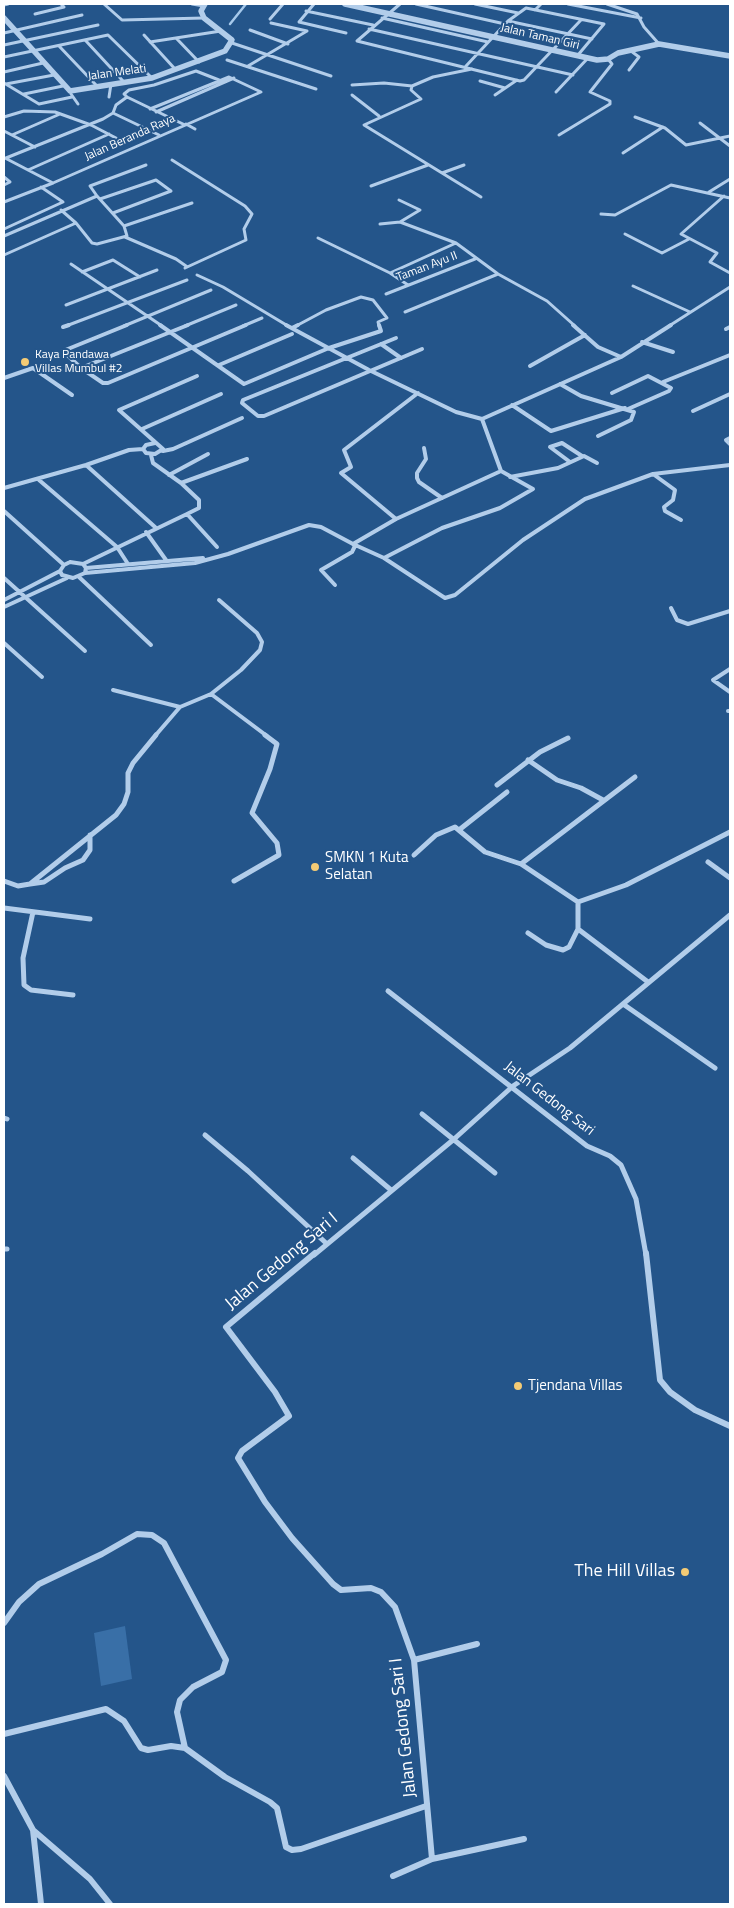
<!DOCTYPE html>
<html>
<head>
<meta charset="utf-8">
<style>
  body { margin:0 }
  #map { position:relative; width:734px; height:1908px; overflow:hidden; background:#24558a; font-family:"Titillium Web",sans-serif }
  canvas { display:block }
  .frame { position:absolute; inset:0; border:5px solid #fff; pointer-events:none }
</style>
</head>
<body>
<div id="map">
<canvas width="734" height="1908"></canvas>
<div class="frame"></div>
</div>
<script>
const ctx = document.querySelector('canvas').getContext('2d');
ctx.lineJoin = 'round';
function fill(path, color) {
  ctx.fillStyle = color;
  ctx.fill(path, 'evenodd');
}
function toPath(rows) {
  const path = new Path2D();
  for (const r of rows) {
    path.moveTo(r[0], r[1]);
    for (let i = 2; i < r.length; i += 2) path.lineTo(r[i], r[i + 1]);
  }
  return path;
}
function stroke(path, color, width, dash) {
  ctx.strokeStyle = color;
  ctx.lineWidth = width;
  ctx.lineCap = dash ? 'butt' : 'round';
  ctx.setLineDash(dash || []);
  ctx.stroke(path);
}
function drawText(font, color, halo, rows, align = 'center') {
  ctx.font = font + ' "Titillium Web",sans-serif';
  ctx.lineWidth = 4;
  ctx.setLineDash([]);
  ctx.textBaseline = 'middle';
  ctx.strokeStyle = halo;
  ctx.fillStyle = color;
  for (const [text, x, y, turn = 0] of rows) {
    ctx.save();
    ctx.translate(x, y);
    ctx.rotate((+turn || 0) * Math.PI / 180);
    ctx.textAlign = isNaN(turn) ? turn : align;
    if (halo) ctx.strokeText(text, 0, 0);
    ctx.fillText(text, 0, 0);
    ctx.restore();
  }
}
fill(toPath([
  [125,1626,132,1679,101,1686,94,1633]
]), '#396fa7');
stroke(toPath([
  [230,24,246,4]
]), '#a6c9eb', 2.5);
stroke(toPath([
  [104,4,122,20,204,18],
  [192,4,204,6],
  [314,4,299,22,346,33],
  [400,4,357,41,520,81,524,80,581,20],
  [416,4,505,24],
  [475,4,518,13],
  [568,4,641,18],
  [607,4,637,14,644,27,659,44],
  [4,5,8,4],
  [535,10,541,4],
  [306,11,373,25],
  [35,14,64,7,61,4],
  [382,18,488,42],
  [270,19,283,4],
  [508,21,592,39],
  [271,23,307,31],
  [369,29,573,75],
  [250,30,288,44],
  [4,33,82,15],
  [144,35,175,69],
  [176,38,199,62],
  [86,41,123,81],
  [150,42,221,31],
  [232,43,331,76],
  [4,45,98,25],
  [59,46,97,86],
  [4,57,108,35,152,78],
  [227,60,316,89],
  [248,66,307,31],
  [466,66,508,21,526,8,604,24,578,55],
  [472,69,433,77,412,86,411,90,421,99,364,125,481,197],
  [629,70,639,57,631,51],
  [4,72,43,63],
  [480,81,505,88],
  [4,83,39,104,72,97],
  [6,84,54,75],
  [352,85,384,83,412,86],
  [556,92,588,58],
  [24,94,63,86],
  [71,94,78,104],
  [352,95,379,116],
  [495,95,517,80],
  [109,97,111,84],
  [127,97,185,125],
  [156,112,234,78],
  [113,113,159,135],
  [4,117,24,111,55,112,91,125,116,138],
  [635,117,665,128,686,145,730,136],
  [700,123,730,146],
  [186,124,195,129],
  [4,131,35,147],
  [12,135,60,114],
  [559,135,610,104,610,101,590,92,612,64,608,59],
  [623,153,663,127],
  [5,158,53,183],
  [6,158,103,119,113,113,116,105,127,97,124,94,129,90,154,85,196,71,219,80],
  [172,160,245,206,252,214,244,229,246,240,185,268],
  [28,170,109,134],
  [442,173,464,165],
  [4,177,10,182,4,185],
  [371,186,428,165],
  [709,192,730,179],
  [724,196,681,234,717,253,710,262,730,273],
  [100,199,156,180,171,191],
  [399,200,420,210,400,222],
  [4,202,53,183,261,92,229,77,150,109],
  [61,210,76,223],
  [113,213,171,191],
  [601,214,615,215,671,185,730,198],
  [380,224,400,222,456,243,498,274,547,301,575,326],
  [124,226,192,203],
  [4,229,63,202,41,187],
  [625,234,662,253,689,239],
  [4,236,97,196,90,186,146,165],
  [125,237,176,259,186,266],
  [318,238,390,273,408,285],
  [4,255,76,223,92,243,97,244,127,236,124,226,97,196],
  [71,264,162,326],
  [82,272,113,260,140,277],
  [390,273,456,243],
  [197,275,223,287,288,326],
  [633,286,690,312],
  [386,294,475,259],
  [66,305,157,270],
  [405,312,498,274],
  [66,326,187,280],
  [124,326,211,290],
  [185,326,236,305],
  [243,326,262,318],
  [296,326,326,310,361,297,373,300,387,318,378,322,379,326],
  [669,326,730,287]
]), '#b2cdea', 3);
stroke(toPath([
  [127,325,63,351,81,368,103,383,108,383,246,325],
  [160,325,244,384,329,348,381,331,379,325],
  [286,325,369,370,456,412,482,419,621,357,671,325],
  [573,325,598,347,621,357],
  [63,327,69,325],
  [292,328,298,325],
  [726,329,730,327],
  [396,338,243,400,242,403,258,416,264,416,422,349],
  [642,342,673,352],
  [381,344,401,358],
  [219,365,292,334],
  [530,366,585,335],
  [81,368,188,325],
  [4,378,33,368,72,395],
  [663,382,730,355],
  [560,384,581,396,634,412,631,420,598,436],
  [612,393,648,376,671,388,669,391,628,409],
  [512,405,551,431,625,408],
  [693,411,730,394],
  [142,429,221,394],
  [730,438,726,440,730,444],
  [155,443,146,445,143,449,146,453,155,454,163,449,119,410,197,376],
  [424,448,426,459,417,473,417,478,419,482,442,498],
  [163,451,173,449,242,418],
  [151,455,153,463,181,483,199,500,199,508,187,514],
  [570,462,550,447,562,443,582,456],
  [86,465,155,527],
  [653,474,675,490,673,500,664,507,665,511,681,520],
  [169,475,208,454],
  [510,477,558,468,584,456,597,463],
  [39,480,117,547,128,564],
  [181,483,247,459],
  [4,488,86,465,129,450,143,449],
  [4,511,64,565],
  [396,519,341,473,351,467,344,450,418,393],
  [146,532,166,560],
  [384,558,445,598,455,595,523,540,585,499,653,474,730,465],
  [70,562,83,564,86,568,85,573,73,578,62,575,60,571,64,565,70,562],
  [83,564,187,514,217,547],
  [86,568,203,558],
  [85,573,195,563,228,554,309,525,321,527,353,544,396,519,501,471],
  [79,577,151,645],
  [4,578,85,651],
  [335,585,321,570,352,552,355,546,353,544,384,558,442,528,500,508,533,489,501,471,482,419],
  [4,600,60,571],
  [219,600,257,633,262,642,260,650,241,670,211,694,267,736],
  [4,607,67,578],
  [671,608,677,620,688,624,730,611],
  [4,643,42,677],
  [730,669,713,680,730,692],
  [113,690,180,707,211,694],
  [728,711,730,711],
  [155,736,180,707]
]), '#b2cdea', 4);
stroke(toPath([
  [528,760,557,780,581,788,603,800],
  [497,785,540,752,568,738],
  [459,830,507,792],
  [414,855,436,835,455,827,485,852,521,864,578,902],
  [708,862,730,878],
  [521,864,635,777],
  [4,881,18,886,30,884,116,815,124,804,128,792,128,773,133,763,156,735],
  [234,881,279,855,277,843,252,813,270,769,277,744,265,735],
  [30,884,44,882,65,868,83,860,90,850,90,835],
  [4,908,90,919],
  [33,912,23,958,24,985,31,990,73,995],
  [528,933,546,945,563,950,569,947,578,929],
  [648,982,578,929,578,902,626,885,730,832],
  [388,991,587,1146,610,1156,621,1165,636,1199,646,1255],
  [623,1004,715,1068],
  [422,1114,495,1173],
  [4,1118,7,1119],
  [205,1135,248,1171,327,1244],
  [353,1158,391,1190],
  [4,1249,7,1249],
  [314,1255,453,1140,513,1086,570,1048,730,915]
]), '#b2cdea', 5);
stroke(toPath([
  [315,1253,226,1327,275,1392,289,1416,242,1451,238,1458,265,1502,292,1538,333,1584,341,1590,371,1588,381,1592,395,1607,414,1660,432,1859,524,1839],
  [646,1253,660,1380,670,1392,695,1410,730,1426],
  [4,1623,19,1602,39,1584,102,1554,137,1534,152,1535,164,1543,226,1660,222,1672,193,1687,180,1700,177,1712,185,1748],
  [414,1660,477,1644],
  [4,1734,106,1709,124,1721,141,1748,148,1750,171,1746,185,1748,225,1777,270,1802,277,1808,286,1847,292,1850,301,1849,426,1806],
  [4,1776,33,1830,90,1879,110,1904],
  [33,1830,41,1904],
  [393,1876,432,1859]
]), '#b2cdea', 6);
stroke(toPath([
  [345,4,597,60,608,59,618,53,659,44,730,56],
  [4,18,70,91,152,78,225,51,232,40,204,18,201,11,205,4]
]), '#b2cdea', 5.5);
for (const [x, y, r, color] of [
  [25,362,5,"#f4cb75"],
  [315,867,5,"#f4cb75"],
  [518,1386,5,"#f4cb75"],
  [685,1572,5,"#f4cb75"]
]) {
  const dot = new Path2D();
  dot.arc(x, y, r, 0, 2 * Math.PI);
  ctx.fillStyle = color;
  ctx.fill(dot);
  stroke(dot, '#24558a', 2);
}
drawText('12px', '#fff', '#24558a', [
  ["Jalan Taman Giri",540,37,13],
  ["Jalan Melati",117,73,-8],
  ["Jalan Beranda Raya",130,138,-24],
  ["Taman Ayu II",427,267,-21]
]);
drawText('12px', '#fff', '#24558a', [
  ["Kaya Pandawa",35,355],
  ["Villas Mumbul #2",35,369]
], 'left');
drawText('15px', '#fff', '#24558a', [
  ["SMKN 1 Kuta",325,858],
  ["Selatan",325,875],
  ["Tjendana Villas",528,1386]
], 'left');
drawText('15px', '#fff', '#24558a', [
  ["Jalan Gedong Sari",549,1099,38]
]);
drawText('18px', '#fff', '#24558a', [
  ["Jalan Gedong Sari I",282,1262,-40],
  ["Jalan Gedong Sari I",404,1728,-96]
]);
drawText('18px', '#fff', '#24558a', [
  ["The Hill Villas",675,1572]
], 'right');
</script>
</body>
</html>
